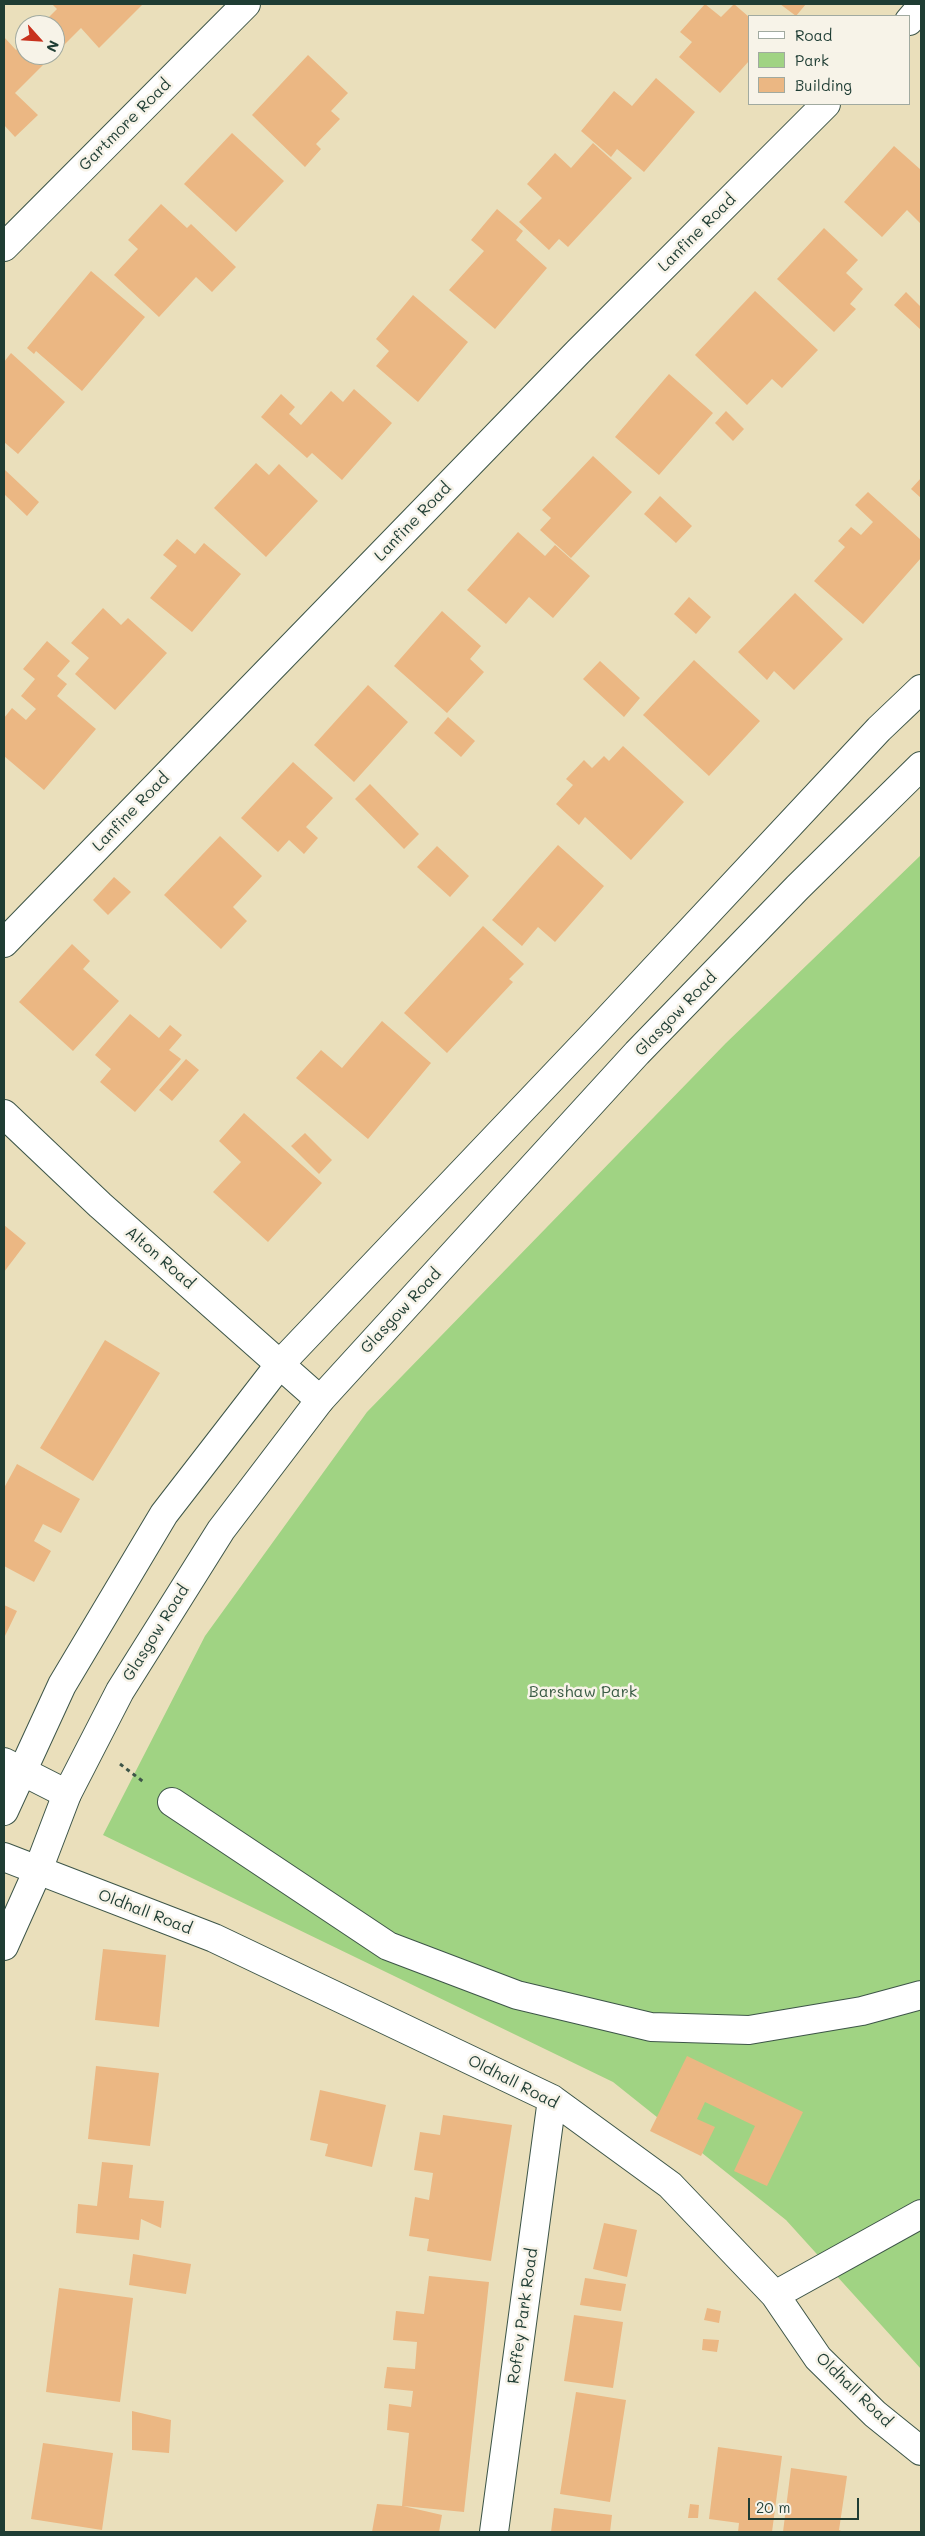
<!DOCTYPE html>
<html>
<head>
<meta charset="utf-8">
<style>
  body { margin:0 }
  #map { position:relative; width:925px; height:2536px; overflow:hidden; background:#eadfbb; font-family:Mali,sans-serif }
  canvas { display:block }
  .frame { position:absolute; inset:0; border:5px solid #1f3d34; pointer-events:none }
  .legend { position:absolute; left:748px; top:15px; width:162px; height:90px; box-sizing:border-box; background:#f7f3e8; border:1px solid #a1aaa0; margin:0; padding:6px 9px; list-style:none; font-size:15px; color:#1f3d34 }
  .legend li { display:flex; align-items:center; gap:10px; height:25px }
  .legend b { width:25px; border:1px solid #a1aaa0 }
  .north { position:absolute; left:15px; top:15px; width:50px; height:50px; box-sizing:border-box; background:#f7f3e8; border:1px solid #a1aaa0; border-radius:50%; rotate:116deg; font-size:14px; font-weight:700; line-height:20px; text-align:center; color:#1f3d34 }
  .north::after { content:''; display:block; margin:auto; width:18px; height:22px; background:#c8321e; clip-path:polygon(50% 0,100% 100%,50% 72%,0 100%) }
  .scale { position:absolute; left:748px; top:2498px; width:111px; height:22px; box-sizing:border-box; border:2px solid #1f3d34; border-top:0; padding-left:6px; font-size:15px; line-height:18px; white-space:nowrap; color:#1f3d34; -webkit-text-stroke:4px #f7f3e8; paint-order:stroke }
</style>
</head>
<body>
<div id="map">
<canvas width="925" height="2536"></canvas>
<div class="frame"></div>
<ul class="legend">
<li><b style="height:6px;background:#fff"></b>Road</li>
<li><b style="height:14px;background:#a0d383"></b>Park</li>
<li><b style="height:14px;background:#ebb783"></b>Building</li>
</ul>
<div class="north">N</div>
<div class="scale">20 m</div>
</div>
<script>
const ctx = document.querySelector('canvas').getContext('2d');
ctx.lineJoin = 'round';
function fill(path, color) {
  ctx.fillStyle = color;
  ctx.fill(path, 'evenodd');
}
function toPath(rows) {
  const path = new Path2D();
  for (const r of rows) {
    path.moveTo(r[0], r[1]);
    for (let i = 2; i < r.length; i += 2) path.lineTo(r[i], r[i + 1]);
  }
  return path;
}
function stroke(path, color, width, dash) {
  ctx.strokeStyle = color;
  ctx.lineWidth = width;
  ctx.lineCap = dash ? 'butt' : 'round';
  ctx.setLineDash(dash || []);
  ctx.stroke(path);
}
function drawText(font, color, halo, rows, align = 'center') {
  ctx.font = font + ' Mali,sans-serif';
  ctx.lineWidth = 5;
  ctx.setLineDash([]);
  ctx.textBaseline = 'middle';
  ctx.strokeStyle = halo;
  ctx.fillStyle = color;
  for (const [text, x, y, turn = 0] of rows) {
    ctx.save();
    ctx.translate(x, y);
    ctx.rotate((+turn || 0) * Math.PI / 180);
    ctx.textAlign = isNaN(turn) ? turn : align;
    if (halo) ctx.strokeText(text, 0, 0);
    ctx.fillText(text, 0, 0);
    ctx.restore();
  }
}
fill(toPath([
  [921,855,921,2369,786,2220,613,2082,103,1835,205,1636,367,1412,726,1043]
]), '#a0d383');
fill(toPath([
  [52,4,143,4,99,48,81,28,55,54,55,25,41,25,57,9],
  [705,4,721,17,734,4,749,17,749,61,720,93,679,57,692,42,680,32],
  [780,4,806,4,796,16],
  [4,37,16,50,25,41,25,55,53,55,15,93,38,115,15,137,4,125],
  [308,55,348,93,331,111,340,119,316,144,321,149,305,167,252,115],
  [656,78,695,112,644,172,617,149,611,157,581,131,614,91,632,106],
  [232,133,284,181,236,232,184,184],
  [593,143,632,178,568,247,559,239,549,250,519,222,542,198,527,184,555,153,571,168],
  [894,146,921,170,921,224,907,210,882,237,844,202],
  [161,204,187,228,191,224,236,267,212,292,196,277,159,317,114,275,138,249,128,240],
  [497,209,523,231,516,240,547,268,495,329,449,290,484,251,471,240],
  [824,228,858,260,846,273,863,289,850,304,856,309,834,332,777,279],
  [91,271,145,317,82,391,36,351,34,354,27,348],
  [755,291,818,350,782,388,772,379,747,405,695,355],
  [906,292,921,307,921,330,894,305],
  [413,295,468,342,418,402,376,366,389,351,376,339],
  [11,353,65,402,18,454,4,442,4,362],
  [669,374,713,413,659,475,615,437],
  [354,389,392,423,342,480,312,453,307,458,261,417,281,394,295,407,289,414,301,425,331,391,343,402],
  [726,411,744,429,733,441,715,423],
  [593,456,632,492,571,558,540,530,551,518,542,510],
  [256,463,269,475,279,464,318,501,266,557,214,508],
  [4,469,39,502,27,516,4,494],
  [921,478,921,498,911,489],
  [868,492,921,540,921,558,863,624,814,581,845,547,838,541,851,527,861,535,873,522,855,505],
  [660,496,692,526,676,543,644,514],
  [518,532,545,556,555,545,590,576,553,618,529,597,506,624,467,590],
  [177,539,195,554,204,543,241,574,192,632,150,598,177,566,163,555],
  [795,593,843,639,794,690,774,671,767,680,738,652],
  [689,597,711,617,696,634,674,614],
  [103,608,121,625,128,618,167,653,115,710,75,674,89,658,71,643],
  [442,611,481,646,470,659,484,672,447,713,394,666],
  [47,641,70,661,57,676,67,684,57,696,96,729,44,790,4,756,4,718,12,708,26,720,36,709,21,696,35,679,23,669],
  [694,660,760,721,709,776,643,715],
  [600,661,640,698,624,717,583,679],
  [368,685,408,722,354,782,314,745],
  [448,717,475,741,461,757,434,733],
  [623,746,684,802,631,860,585,817,579,825,556,804,573,785,566,779,584,760,592,768,604,756,609,761],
  [293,762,333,798,306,827,318,838,304,854,289,840,278,852,241,818],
  [370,784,419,834,404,849,355,799],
  [220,836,262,876,233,907,247,921,221,949,164,895],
  [558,845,604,886,555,942,538,927,522,946,492,920],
  [437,846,469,876,450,897,417,867],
  [114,877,131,892,108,915,93,900],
  [483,926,524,964,509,979,513,982,447,1053,404,1013],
  [72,944,90,961,83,969,119,1001,73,1051,19,1002],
  [130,1014,159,1038,170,1025,182,1035,169,1050,181,1059,135,1112,100,1082,111,1069,95,1055],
  [382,1021,431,1063,368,1139,296,1078,321,1050,342,1068],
  [186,1059,199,1070,172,1101,159,1090],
  [244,1113,322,1183,268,1242,213,1192,241,1162,219,1141],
  [305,1133,332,1160,319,1174,291,1146],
  [4,1225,26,1243,4,1272],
  [105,1340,160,1373,93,1481,40,1448],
  [17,1464,80,1499,61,1533,43,1524,34,1541,51,1551,34,1582,4,1566,4,1488],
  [4,1605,17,1611,4,1638],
  [103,1949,166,1955,159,2027,95,2020],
  [687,2056,803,2112,767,2186,734,2171,755,2126,705,2102,697,2119,715,2127,701,2156,650,2131],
  [96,2066,159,2073,150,2146,88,2139],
  [320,2090,386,2105,372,2167,325,2156,328,2144,310,2140],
  [443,2115,512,2125,491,2261,427,2251,429,2239,409,2236,415,2197,429,2200,433,2173,414,2170,420,2132,440,2135],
  [102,2162,133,2165,129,2198,164,2201,161,2228,141,2219,139,2240,76,2233,78,2204,97,2206],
  [604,2223,637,2230,627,2277,593,2269],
  [133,2254,191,2264,186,2294,129,2285],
  [429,2276,489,2282,464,2512,403,2506,442,2515,439,2532,372,2532,377,2504,402,2506,409,2433,387,2430,389,2404,411,2407,413,2391,384,2388,387,2367,415,2369,417,2342,393,2340,396,2311,424,2314],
  [585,2278,626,2284,621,2311,580,2305],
  [59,2288,133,2298,120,2402,46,2392],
  [707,2308,721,2311,719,2323,704,2320],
  [574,2315,623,2322,613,2388,564,2381],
  [703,2339,719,2340,717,2352,702,2350],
  [576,2392,626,2400,610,2502,560,2494],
  [132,2411,171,2420,169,2453,132,2450],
  [43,2443,113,2453,102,2530,31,2519],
  [718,2447,782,2456,772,2532,738,2532,739,2523,709,2519],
  [791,2468,847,2476,839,2530,844,2532,783,2532],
  [690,2504,699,2505,698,2518,688,2518],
  [554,2508,612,2515,610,2532,551,2532]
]), '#ebb783');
const minor = toPath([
  [909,21,921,7],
  [4,247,246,4],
  [4,943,578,352,826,104],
  [4,1114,100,1205,320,1400],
  [4,1762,67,1794],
  [172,1802,388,1946,517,1995,651,2027,749,2030,862,2011,921,1995],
  [4,1857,214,1938,552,2099,670,2185,775,2295,818,2358,875,2414,921,2451],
  [775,2295,921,2214],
  [494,2532,552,2099]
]);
const major = toPath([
  [4,1811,62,1685,164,1514,280,1364,594,1034,879,729,921,689],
  [4,1946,38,1870,67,1794,120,1691,221,1530,320,1400,637,1053,798,887,921,766]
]);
stroke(minor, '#3d5548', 30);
stroke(major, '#3d5548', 30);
stroke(toPath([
  [120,1764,145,1783]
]), '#3d5548', 3, [4, 4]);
stroke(minor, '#fff', 28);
stroke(major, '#fff', 28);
drawText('16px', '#1f3d34', '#f7f3e8', [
  ["Gartmore Road",125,125,-45],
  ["Lanfine Road",697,233,-45],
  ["Lanfine Road",413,522,-46],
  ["Lanfine Road",131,812,-46],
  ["Glasgow Road",676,1014,-46],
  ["Alton Road",160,1258,41],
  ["Glasgow Road",401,1311,-47],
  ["Glasgow Road",156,1633,-58],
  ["Oldhall Road",145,1912,21],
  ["Oldhall Road",513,2082,27],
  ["Roffey Park Road",523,2316,-82],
  ["Oldhall Road",854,2390,44]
]);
drawText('16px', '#395b44', '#f7f3e8', [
  ["Barshaw Park",583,1692]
]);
</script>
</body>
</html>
